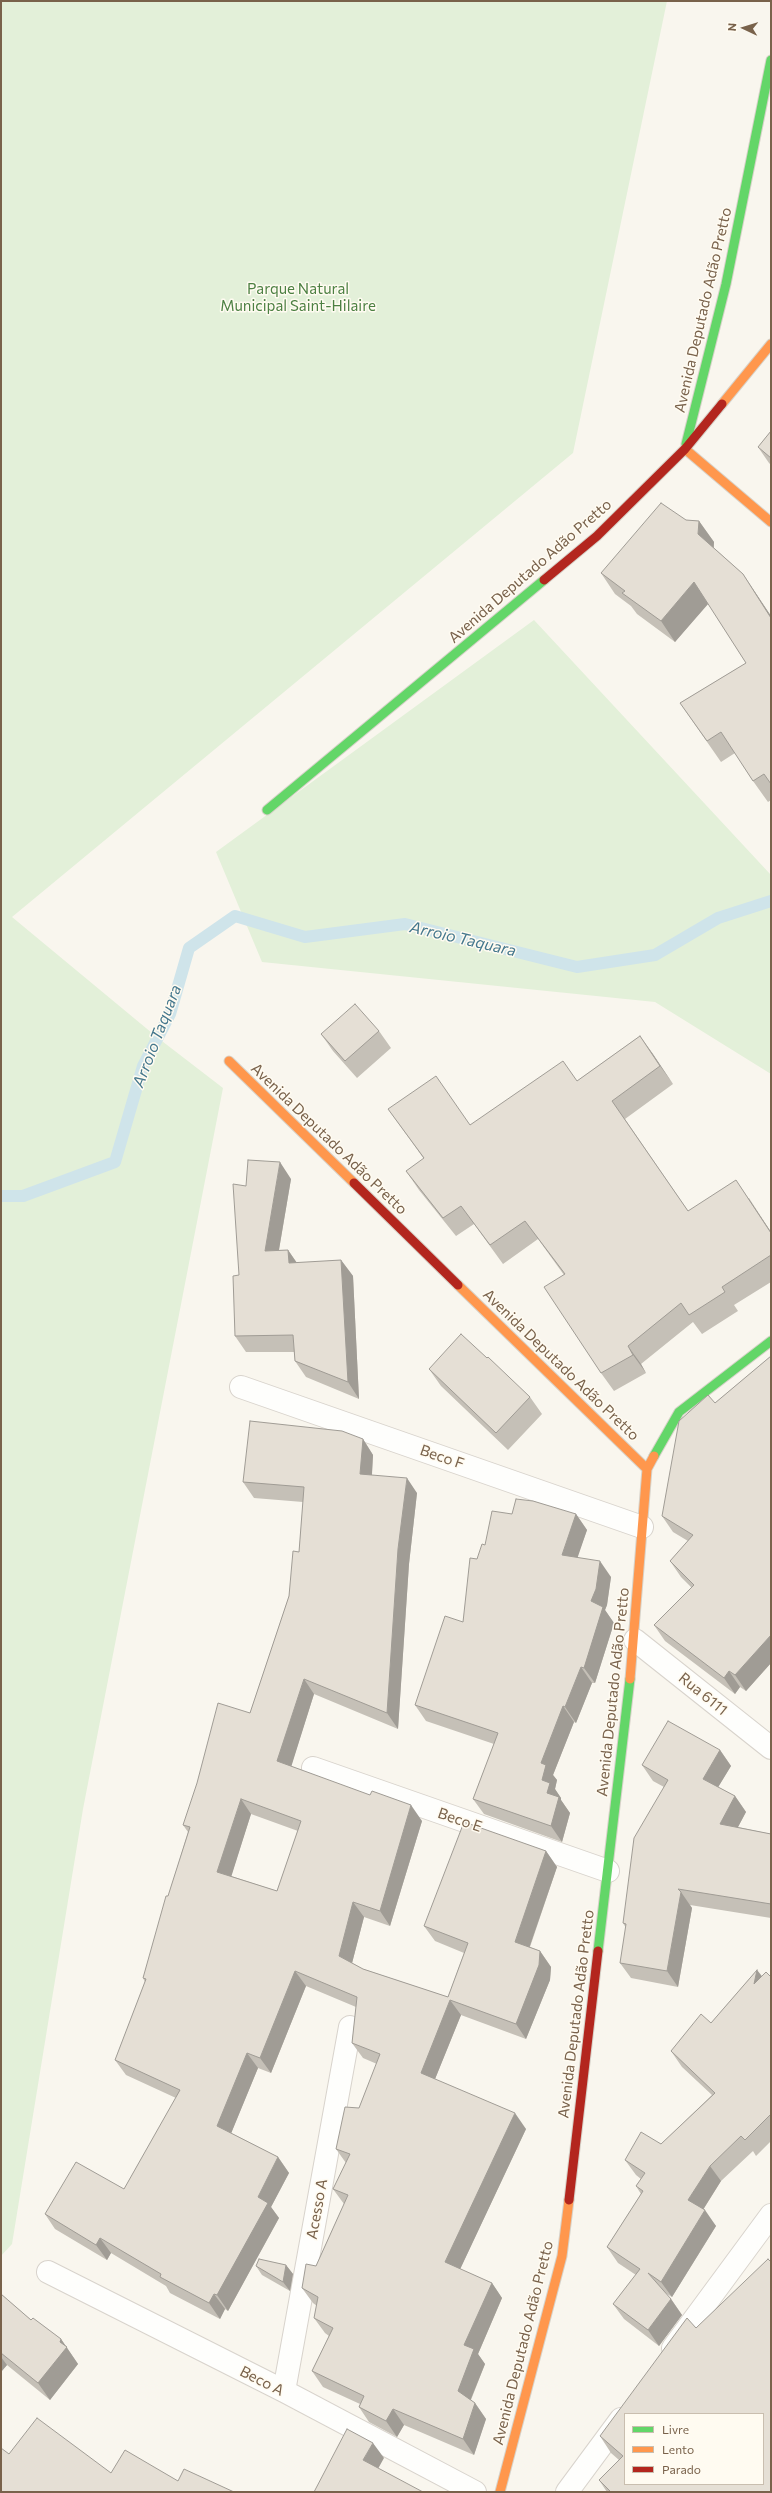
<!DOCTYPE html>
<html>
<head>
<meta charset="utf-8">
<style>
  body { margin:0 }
  #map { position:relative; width:772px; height:2493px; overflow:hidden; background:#f9f6ee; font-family:Commissioner,sans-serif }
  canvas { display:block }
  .frame { position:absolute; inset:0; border:2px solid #79624b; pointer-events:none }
  .legend { position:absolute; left:624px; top:2413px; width:140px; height:72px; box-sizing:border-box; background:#fffbf1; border:1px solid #c9beaf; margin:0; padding:5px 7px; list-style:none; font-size:12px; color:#79624b }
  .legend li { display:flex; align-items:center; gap:8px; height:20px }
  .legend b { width:20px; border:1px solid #c9beaf }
  .north { position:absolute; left:724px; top:8px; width:40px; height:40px; -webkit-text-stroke:3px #fffbf1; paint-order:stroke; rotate:274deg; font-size:11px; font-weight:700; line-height:16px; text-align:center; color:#79624b }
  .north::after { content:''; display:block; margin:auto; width:14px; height:18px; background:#79624b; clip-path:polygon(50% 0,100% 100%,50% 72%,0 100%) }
</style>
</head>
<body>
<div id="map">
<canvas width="772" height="2493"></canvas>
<div class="frame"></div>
<ul class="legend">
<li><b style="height:5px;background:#63d668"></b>Livre</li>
<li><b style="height:5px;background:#ff974d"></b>Lento</li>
<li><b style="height:5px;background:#b3261e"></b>Parado</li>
</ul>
<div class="north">N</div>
</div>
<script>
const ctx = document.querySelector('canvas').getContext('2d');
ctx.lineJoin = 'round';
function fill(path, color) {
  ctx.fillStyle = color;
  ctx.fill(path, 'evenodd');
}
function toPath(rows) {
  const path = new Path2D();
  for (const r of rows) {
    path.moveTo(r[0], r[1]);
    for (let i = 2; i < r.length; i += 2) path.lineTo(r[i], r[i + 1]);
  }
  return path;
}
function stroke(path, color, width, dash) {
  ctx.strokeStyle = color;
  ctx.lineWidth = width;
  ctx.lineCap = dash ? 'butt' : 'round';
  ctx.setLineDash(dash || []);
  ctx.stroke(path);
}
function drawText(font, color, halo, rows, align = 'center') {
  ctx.font = font + ' Commissioner,sans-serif';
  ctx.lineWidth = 3;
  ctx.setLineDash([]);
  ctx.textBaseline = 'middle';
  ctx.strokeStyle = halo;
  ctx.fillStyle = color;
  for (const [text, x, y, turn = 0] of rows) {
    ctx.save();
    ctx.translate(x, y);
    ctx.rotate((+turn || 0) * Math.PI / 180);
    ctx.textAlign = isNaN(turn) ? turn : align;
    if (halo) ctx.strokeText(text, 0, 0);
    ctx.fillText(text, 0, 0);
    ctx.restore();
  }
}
fill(toPath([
  [1,1,667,1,573,453,12,917,158,1038,223,1088,83,1809,12,2244,1,2256],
  [534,620,771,875,771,1074,655,1002,262,962,216,852]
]), '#e3f0d9');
stroke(toPath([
  [1,1196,23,1196,115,1162,143,1066,170,1014,189,948,235,916,305,937,405,924,577,967,655,955,718,918,771,901]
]), '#cfe4ea', 12);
const street = toPath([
  [241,1387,642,1527],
  [635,1640,771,1748],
  [313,1768,608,1871],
  [48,2272,284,2391,475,2492],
  [673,2348,771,2215],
  [284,2391,350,2027],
  [567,2492,621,2419]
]);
const fast = toPath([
  [686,444,726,284,771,60],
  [267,810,544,580],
  [654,1456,679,1412,771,1341],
  [598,1951,630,1679]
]);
const slow = toPath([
  [722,404,771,344],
  [685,449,771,522],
  [229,1061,354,1183],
  [458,1285,647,1469],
  [630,1679,647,1469,654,1456],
  [500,2492,562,2256,569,2200]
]);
const jam = toPath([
  [544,580,597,536,685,449,722,404],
  [354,1183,458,1285],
  [569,2200,598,1951]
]);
stroke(street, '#d8d3cc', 24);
stroke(fast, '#d7d2c9', 11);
stroke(slow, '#d7d2c9', 11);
stroke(jam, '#d7d2c9', 11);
stroke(street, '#fefefc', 22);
stroke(fast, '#63d668', 9);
stroke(slow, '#ff974d', 9);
stroke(jam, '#b3261e', 9);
fill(toPath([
  [771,431,771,465,769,463,758,447],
  [686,520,699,521,714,542,714,548,743,574,771,616,771,800,768,802,753,781,735,753,721,762,680,703,746,663,708,603,675,642,637,614,631,606,615,594,601,573],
  [379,1031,391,1048,357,1078,333,1051,321,1034],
  [640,1036,673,1084,625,1119,688,1211,749,1198,771,1232,771,1282,734,1305,738,1311,702,1334,693,1322,641,1364,646,1373,614,1391,601,1373,564,1275,538,1239,503,1264,474,1224,456,1236,419,1190,406,1171,424,1159,388,1109,470,1125,577,1081],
  [291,1179,279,1250,288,1250,297,1263,341,1260,353,1276,359,1399,306,1377,295,1361,294,1352,246,1352,235,1336,239,1275,246,1186],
  [771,1356,771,1663,746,1691,740,1687,735,1694,665,1641,654,1625,692,1588,681,1577,670,1561,688,1541,673,1532,662,1516,715,1403],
  [429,1369,530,1397,542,1414,508,1450,441,1386],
  [363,1439,373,1455,372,1475,417,1493,409,1564,398,1729,314,1694,291,1766,422,1821,390,1926,364,1917,352,1963,363,1969,448,1997,464,1953,435,1941,424,1926,546,1851,557,1867,530,1947,540,1951,551,1967,550,1980,526,2039,461,2015,435,2079,526,2129,460,2269,492,2283,502,2298,478,2354,485,2364,471,2400,475,2403,486,2419,474,2455,404,2425,397,2437,369,2422,359,2407,360,2404,323,2387,312,2371,329,2336,325,2333,314,2318,317,2306,313,2303,302,2288,316,2266,344,2204,333,2189,346,2163,336,2149,359,2108,377,2064,363,2058,352,2043,356,2007,306,1986,271,2073,258,2068,231,2133,278,2157,289,2173,271,2207,279,2218,228,2311,225,2309,220,2319,170,2293,166,2286,111,2253,107,2260,55,2229,45,2214,124,2189,176,2098,126,2075,115,2060,145,1982,143,1978,188,1832,183,1825,250,1713,289,1596,299,1552,303,1502,254,1498,243,1482],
  [251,1814,298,1831,277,1891,231,1876],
  [512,1514,576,1514,587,1530,577,1557,611,1577,607,1605,605,1610,614,1623,595,1683,592,1683,576,1723,574,1722,553,1775,557,1780,555,1789,561,1798,561,1800,570,1813,562,1842,484,1814,473,1799,494,1744,426,1721,415,1705,463,1622,477,1559,485,1545],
  [720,1750,731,1766,718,1787,735,1796,746,1812,738,1827,771,1834,771,1918,690,1905,692,1908,678,1987,631,1978,620,1963,626,1928,623,1923,664,1787,653,1781,642,1765],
  [757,1970,762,1976,771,1977,771,2141,756,2156,753,2151,721,2181,703,2210,716,2226,672,2297,665,2293,671,2299,682,2315,659,2346,624,2319,613,2304,636,2275,618,2263,607,2247,641,2194,636,2186,641,2179,636,2175,625,2160,661,2144,712,2095,682,2067,671,2051,711,2023],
  [286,2265,293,2274,290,2291,262,2275,256,2266],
  [1,2294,31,2320,61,2339,78,2364,50,2400,7,2365,1,2372],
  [600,2436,771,2492,607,2492,599,2480,619,2460,611,2453]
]), '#c5c0b7');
fill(toPath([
  [699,521,714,542,713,555,698,534],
  [743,574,771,616,771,618],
  [694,582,709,603,675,642,661,621],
  [640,1036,653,1054,673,1084,660,1066],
  [280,1162,291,1179,276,1267,265,1251],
  [736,1180,771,1232,771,1233],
  [288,1250,299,1266,289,1263],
  [341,1260,353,1276,359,1399,348,1382],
  [628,1346,641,1364,646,1373,633,1355],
  [363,1439,373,1455,371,1489,360,1474],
  [407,1478,417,1493,409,1564,398,1729,387,1713,398,1549],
  [576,1514,587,1530,573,1571,562,1555],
  [600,1561,611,1577,607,1605,605,1610,614,1623,595,1683,584,1668,591,1601],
  [771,1635,771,1663,746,1691,735,1675],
  [581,1667,592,1683,576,1723,565,1707],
  [729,1671,740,1687,735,1694,724,1678],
  [304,1679,314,1694,288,1777,277,1761],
  [563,1706,574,1722,553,1775,557,1780,555,1789,561,1798,561,1800,570,1813,562,1842,551,1826,547,1793,542,1780,541,1763],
  [720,1750,731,1766,714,1794,703,1779],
  [735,1796,746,1812,731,1840,720,1824],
  [241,1799,251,1814,228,1887,217,1872],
  [411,1805,422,1821,390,1926,380,1911],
  [546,1851,557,1867,526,1957,515,1942],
  [681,1892,692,1908,678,1987,667,1971],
  [353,1902,364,1917,350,1971,339,1956],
  [540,1951,551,1967,550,1980,526,2039,516,2024],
  [757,1970,768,1985,754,1984],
  [295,1971,306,1986,271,2073,260,2058],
  [450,2000,461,2015,431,2089,421,2073],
  [247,2053,258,2068,228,2141,217,2126],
  [515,2113,526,2129,456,2278,445,2262],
  [278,2157,289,2173,271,2207,279,2218,228,2311,217,2295,258,2197],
  [710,2166,721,2181,699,2216,688,2200],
  [705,2210,716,2226,672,2297,661,2282],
  [100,2238,111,2253,107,2260,96,2245],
  [286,2265,293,2274,290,2291,283,2282],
  [492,2283,502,2298,478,2354,485,2364,468,2406,458,2391,464,2345],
  [214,2294,225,2309,220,2319,209,2303],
  [671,2299,682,2315,659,2346,648,2330],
  [61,2339,78,2364,50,2400,38,2383],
  [1,2357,7,2365,1,2372],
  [475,2403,486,2419,474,2455,463,2439],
  [393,2409,404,2425,397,2437,386,2421],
  [373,2443,384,2458,374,2476,363,2460]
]), '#a09c95');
const building = toPath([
  [771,431,771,458,758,447,771,431],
  [661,503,686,520,699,521,698,534,743,574,771,618,771,784,764,774,753,781,721,732,707,741,680,703,746,663,694,582,661,621,622,593,625,591,601,573,661,503],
  [355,1004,379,1031,345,1061,321,1034,355,1004],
  [640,1036,660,1066,612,1101,688,1211,736,1180,771,1233,771,1255,722,1287,725,1292,689,1315,681,1303,628,1346,633,1355,601,1373,544,1287,565,1274,525,1221,490,1245,461,1206,443,1218,406,1171,424,1158,388,1109,436,1076,470,1125,563,1061,577,1081,640,1036],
  [248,1160,280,1162,265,1251,288,1250,289,1263,341,1260,348,1382,295,1361,293,1335,235,1336,233,1276,239,1275,233,1184,246,1186,248,1160],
  [461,1334,487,1358,488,1357,530,1397,496,1433,429,1369,461,1334],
  [771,1356,771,1635,735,1675,729,1671,724,1678,654,1625,694,1585,670,1561,693,1535,662,1516,679,1421,708,1395,715,1403,771,1356],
  [250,1421,342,1431,363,1439,360,1474,407,1478,398,1549,387,1713,304,1679,277,1761,370,1795,372,1791,411,1805,380,1911,353,1902,339,1956,363,1969,448,1997,468,1943,424,1926,464,1822,546,1851,515,1942,540,1951,539,1965,516,2024,450,2000,421,2073,515,2113,445,2262,492,2283,464,2345,474,2349,458,2391,475,2403,463,2439,393,2409,386,2421,359,2407,364,2396,312,2371,333,2328,314,2318,318,2297,302,2288,306,2264,316,2266,348,2195,333,2189,350,2154,336,2149,345,2107,359,2108,380,2054,352,2043,357,1997,295,1971,260,2058,247,2053,217,2126,278,2157,258,2197,268,2203,217,2295,214,2294,209,2303,160,2277,161,2274,100,2238,96,2245,45,2214,76,2162,124,2189,180,2090,115,2060,146,1979,143,1978,166,1896,168,1896,190,1827,183,1825,197,1783,218,1703,250,1713,289,1596,293,1551,299,1552,304,1487,243,1482,250,1421],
  [241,1799,301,1821,277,1891,217,1872,241,1799],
  [516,1499,533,1501,576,1514,562,1555,600,1561,596,1589,591,1601,603,1607,584,1668,581,1667,565,1707,563,1706,541,1763,546,1765,542,1780,550,1783,547,1793,559,1797,551,1826,473,1799,498,1733,415,1705,445,1616,463,1622,470,1558,477,1559,482,1544,485,1545,492,1511,512,1514,516,1499],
  [668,1721,720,1750,703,1779,735,1796,720,1824,771,1834,771,1904,678,1889,681,1892,667,1971,620,1963,626,1924,623,1923,634,1838,668,1780,642,1765,668,1721],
  [757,1970,754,1984,766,1972,771,1977,771,2114,745,2140,741,2136,710,2166,688,2200,705,2210,661,2282,648,2273,671,2299,648,2330,613,2304,640,2269,607,2247,643,2191,636,2186,645,2173,625,2160,641,2132,661,2144,715,2093,671,2051,701,2014,711,2023,757,1970],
  [259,2259,286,2265,283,2282,256,2266,259,2259],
  [768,2259,771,2262,771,2492,611,2492,599,2480,623,2456,600,2436,687,2318,696,2328,768,2259],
  [625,2414,763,2414,763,2484,625,2484,625,2414],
  [1,2294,31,2320,33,2318,61,2339,60,2342,67,2347,38,2383,1,2353,1,2294],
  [37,2418,111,2473,125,2450,178,2481,184,2469,234,2492,1,2492,1,2448,9,2454,37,2418],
  [347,2429,373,2443,363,2460,423,2492,314,2492,347,2429]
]);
fill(building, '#e5dfd5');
stroke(building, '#a09c95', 1);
drawText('15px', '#4c8042', '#fffbf1', [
  ["Parque Natural",298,289],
  ["Municipal Saint-Hilaire",298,306]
]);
drawText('15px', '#79624b', '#fffbf1', [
  ["Avenida Deputado Adão Pretto",703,310,-77],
  ["Avenida Deputado Adão Pretto",530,571,-41],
  ["Avenida Deputado Adão Pretto",329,1139,44],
  ["Avenida Deputado Adão Pretto",561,1365,44],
  ["Beco F",442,1457,19],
  ["Avenida Deputado Adão Pretto",613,1692,-84],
  ["Rua 6111",703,1694,39],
  ["Beco E",460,1820,19],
  ["Avenida Deputado Adão Pretto",576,2014,-83],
  ["Acesso A",317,2209,-80],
  ["Avenida Deputado Adão Pretto",523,2343,-76],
  ["Beco A",262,2381,27]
]);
drawText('italic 16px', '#44778d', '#fffbf1', [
  ["Arroio Taquara",463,939,13],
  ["Arroio Taquara",157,1036,-69]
]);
</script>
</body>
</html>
